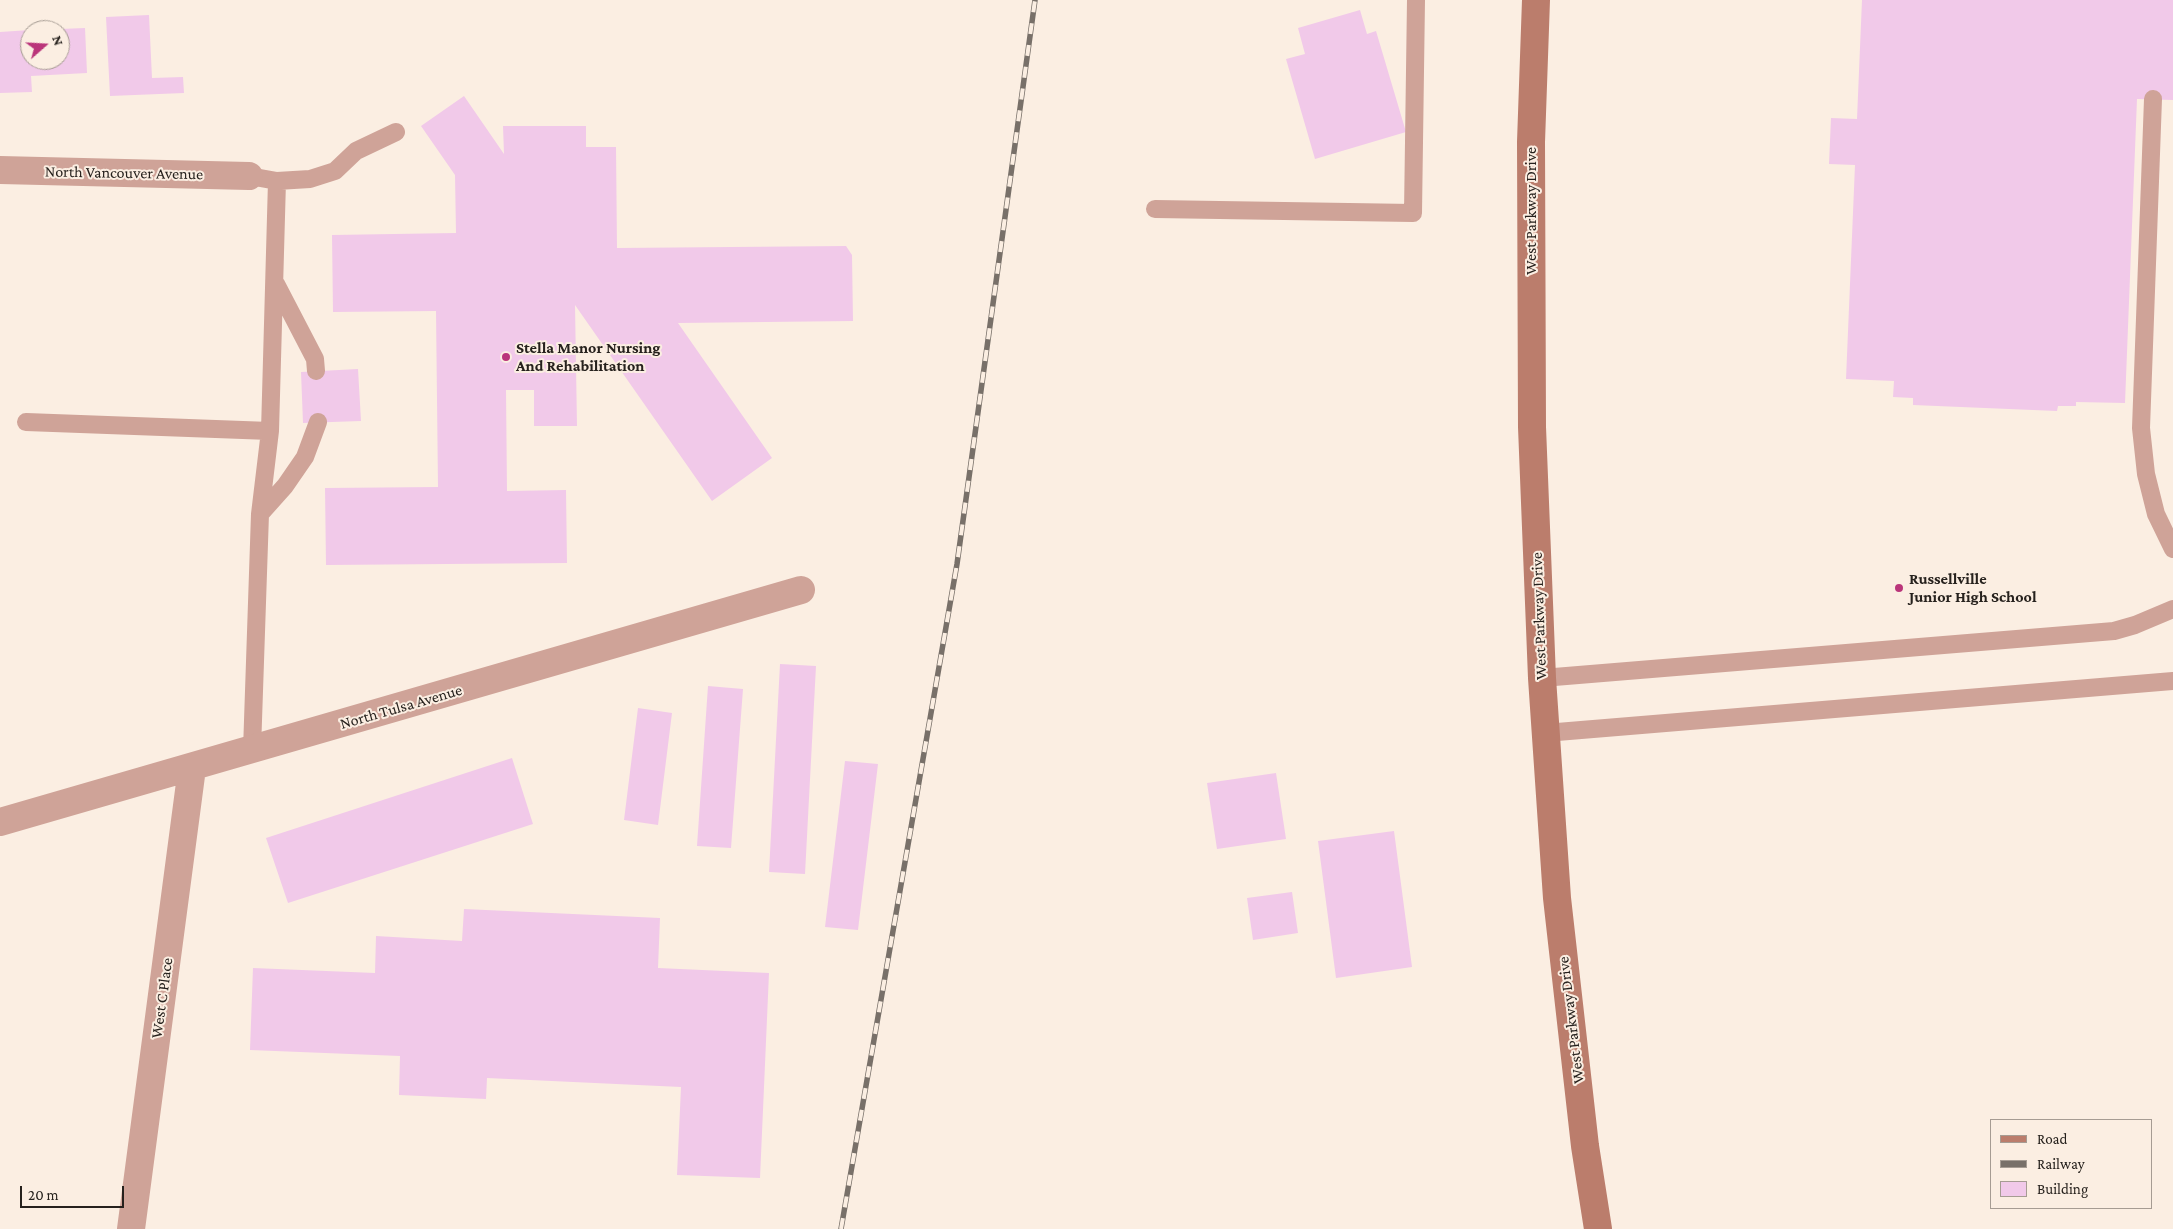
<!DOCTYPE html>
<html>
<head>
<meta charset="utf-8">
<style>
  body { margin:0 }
  #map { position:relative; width:2173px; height:1229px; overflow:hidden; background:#fbeee2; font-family:"Crimson Pro",serif }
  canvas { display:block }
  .legend { position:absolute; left:1990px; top:1119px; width:162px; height:90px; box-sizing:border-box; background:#fbeee2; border:1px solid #a69c93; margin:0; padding:6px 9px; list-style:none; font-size:15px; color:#26211d }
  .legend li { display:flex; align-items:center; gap:10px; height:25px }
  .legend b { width:25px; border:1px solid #a69c93 }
  .north { position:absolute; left:20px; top:20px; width:50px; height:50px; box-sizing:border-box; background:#fbeee2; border:1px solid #a69c93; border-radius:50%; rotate:71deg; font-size:14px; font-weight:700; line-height:20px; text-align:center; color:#26211d }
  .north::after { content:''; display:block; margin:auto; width:18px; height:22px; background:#ba357a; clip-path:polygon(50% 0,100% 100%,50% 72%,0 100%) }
  .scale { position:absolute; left:20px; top:1186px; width:104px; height:22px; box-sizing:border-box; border:2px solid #26211d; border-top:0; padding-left:6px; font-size:15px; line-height:18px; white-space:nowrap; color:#26211d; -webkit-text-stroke:4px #fbeee2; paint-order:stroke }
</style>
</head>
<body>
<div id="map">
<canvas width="2173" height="1229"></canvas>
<ul class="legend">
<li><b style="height:6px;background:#bb7d6c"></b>Road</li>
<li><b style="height:6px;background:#787069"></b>Railway</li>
<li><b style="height:14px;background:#f1c9e9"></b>Building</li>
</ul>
<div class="north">N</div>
<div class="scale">20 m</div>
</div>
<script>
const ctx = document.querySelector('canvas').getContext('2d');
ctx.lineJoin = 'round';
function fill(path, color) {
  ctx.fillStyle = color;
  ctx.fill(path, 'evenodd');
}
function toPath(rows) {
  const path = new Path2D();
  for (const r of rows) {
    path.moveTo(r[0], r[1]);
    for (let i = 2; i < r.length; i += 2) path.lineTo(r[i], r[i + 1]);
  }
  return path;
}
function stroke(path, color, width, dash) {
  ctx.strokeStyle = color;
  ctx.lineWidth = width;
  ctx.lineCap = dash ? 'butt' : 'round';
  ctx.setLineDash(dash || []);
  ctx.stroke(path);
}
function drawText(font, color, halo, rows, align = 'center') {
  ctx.font = font + ' "Crimson Pro",serif';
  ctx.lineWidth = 4;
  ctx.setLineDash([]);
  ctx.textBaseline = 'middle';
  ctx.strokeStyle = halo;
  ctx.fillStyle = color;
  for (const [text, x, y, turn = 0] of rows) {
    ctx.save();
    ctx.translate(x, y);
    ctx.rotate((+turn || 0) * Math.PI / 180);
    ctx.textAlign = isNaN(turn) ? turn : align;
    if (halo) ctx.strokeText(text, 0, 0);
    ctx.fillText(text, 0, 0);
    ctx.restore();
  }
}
fill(toPath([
  [1862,0,2173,0,2173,100,2137,99,2125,403,2076,402,2076,406,2058,406,2057,411,1913,405,1913,398,1893,397,1894,381,1846,379,1855,165,1829,164,1831,118,1857,119],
  [1360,10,1367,34,1376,31,1406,132,1315,159,1286,59,1305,54,1298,28],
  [149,15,152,78,183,77,184,93,110,96,106,17],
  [85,28,87,73,31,76,32,92,0,93,0,32,30,30,30,60,60,60,60,29],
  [464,96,504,154,503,126,586,126,586,147,616,147,617,248,846,246,852,255,853,321,678,323,772,458,712,501,575,305,577,426,534,426,534,390,506,390,507,491,566,490,567,563,326,565,325,488,438,487,436,311,333,312,332,235,456,233,455,175,421,126],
  [358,369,361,421,303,423,301,372],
  [780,664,816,666,805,874,769,872],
  [708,686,743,689,731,848,697,846],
  [638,708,672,713,658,825,624,820],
  [512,758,533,824,288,903,266,838],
  [845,761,878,764,858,930,825,927],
  [1276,773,1286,839,1217,849,1207,783],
  [1394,831,1412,967,1336,978,1318,841],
  [1292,892,1298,933,1253,940,1247,898],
  [464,909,660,918,658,968,769,973,760,1178,677,1175,681,1087,487,1078,486,1099,399,1095,400,1056,250,1050,253,968,375,973,376,936,462,941]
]), '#f1c9e9');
stroke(toPath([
  [2153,99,2141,428,2146,474,2156,514,2173,549],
  [249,176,277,181,310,179,335,171,356,151,396,132],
  [1155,209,1413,213,1416,0],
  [276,284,315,359,316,371],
  [26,422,270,431,277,181],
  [260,514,285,486,305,457,318,422],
  [1542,678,2114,631,2135,625,2173,609],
  [1545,733,2173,681],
  [252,750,260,514,270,431]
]), '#cfa398', 18);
stroke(toPath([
  [0,170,249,176],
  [0,822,801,590],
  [131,1229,192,768]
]), '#cfa398', 28);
stroke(toPath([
  [1536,0,1531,142,1532,427,1542,678,1557,898,1585,1146,1598,1229]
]), '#bb7d6c', 28);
const rail = toPath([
  [841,1229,957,564,1035,0]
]);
stroke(rail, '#787069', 5.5);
stroke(rail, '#fbeee2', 4, [11]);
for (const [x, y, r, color] of [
  [506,357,5,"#ba357a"],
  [1899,588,5,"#ba357a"]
]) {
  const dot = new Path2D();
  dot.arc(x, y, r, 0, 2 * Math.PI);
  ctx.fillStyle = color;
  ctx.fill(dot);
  stroke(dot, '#fbeee2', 2);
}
drawText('16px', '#26211d', '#fbeee2', [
  ["North Vancouver Avenue",124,173,1],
  ["West Parkway Drive",1531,211,-90],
  ["West Parkway Drive",1539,616,-92],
  ["North Tulsa Avenue",401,707,-16],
  ["West C Place",162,998,-82],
  ["West Parkway Drive",1571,1020,-97]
]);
drawText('bold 16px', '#26211d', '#fbeee2', [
  ["Stella Manor Nursing",516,348],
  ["And Rehabilitation",516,366],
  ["Russellville",1909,579],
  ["Junior High School",1909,597]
], 'left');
</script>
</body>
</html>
